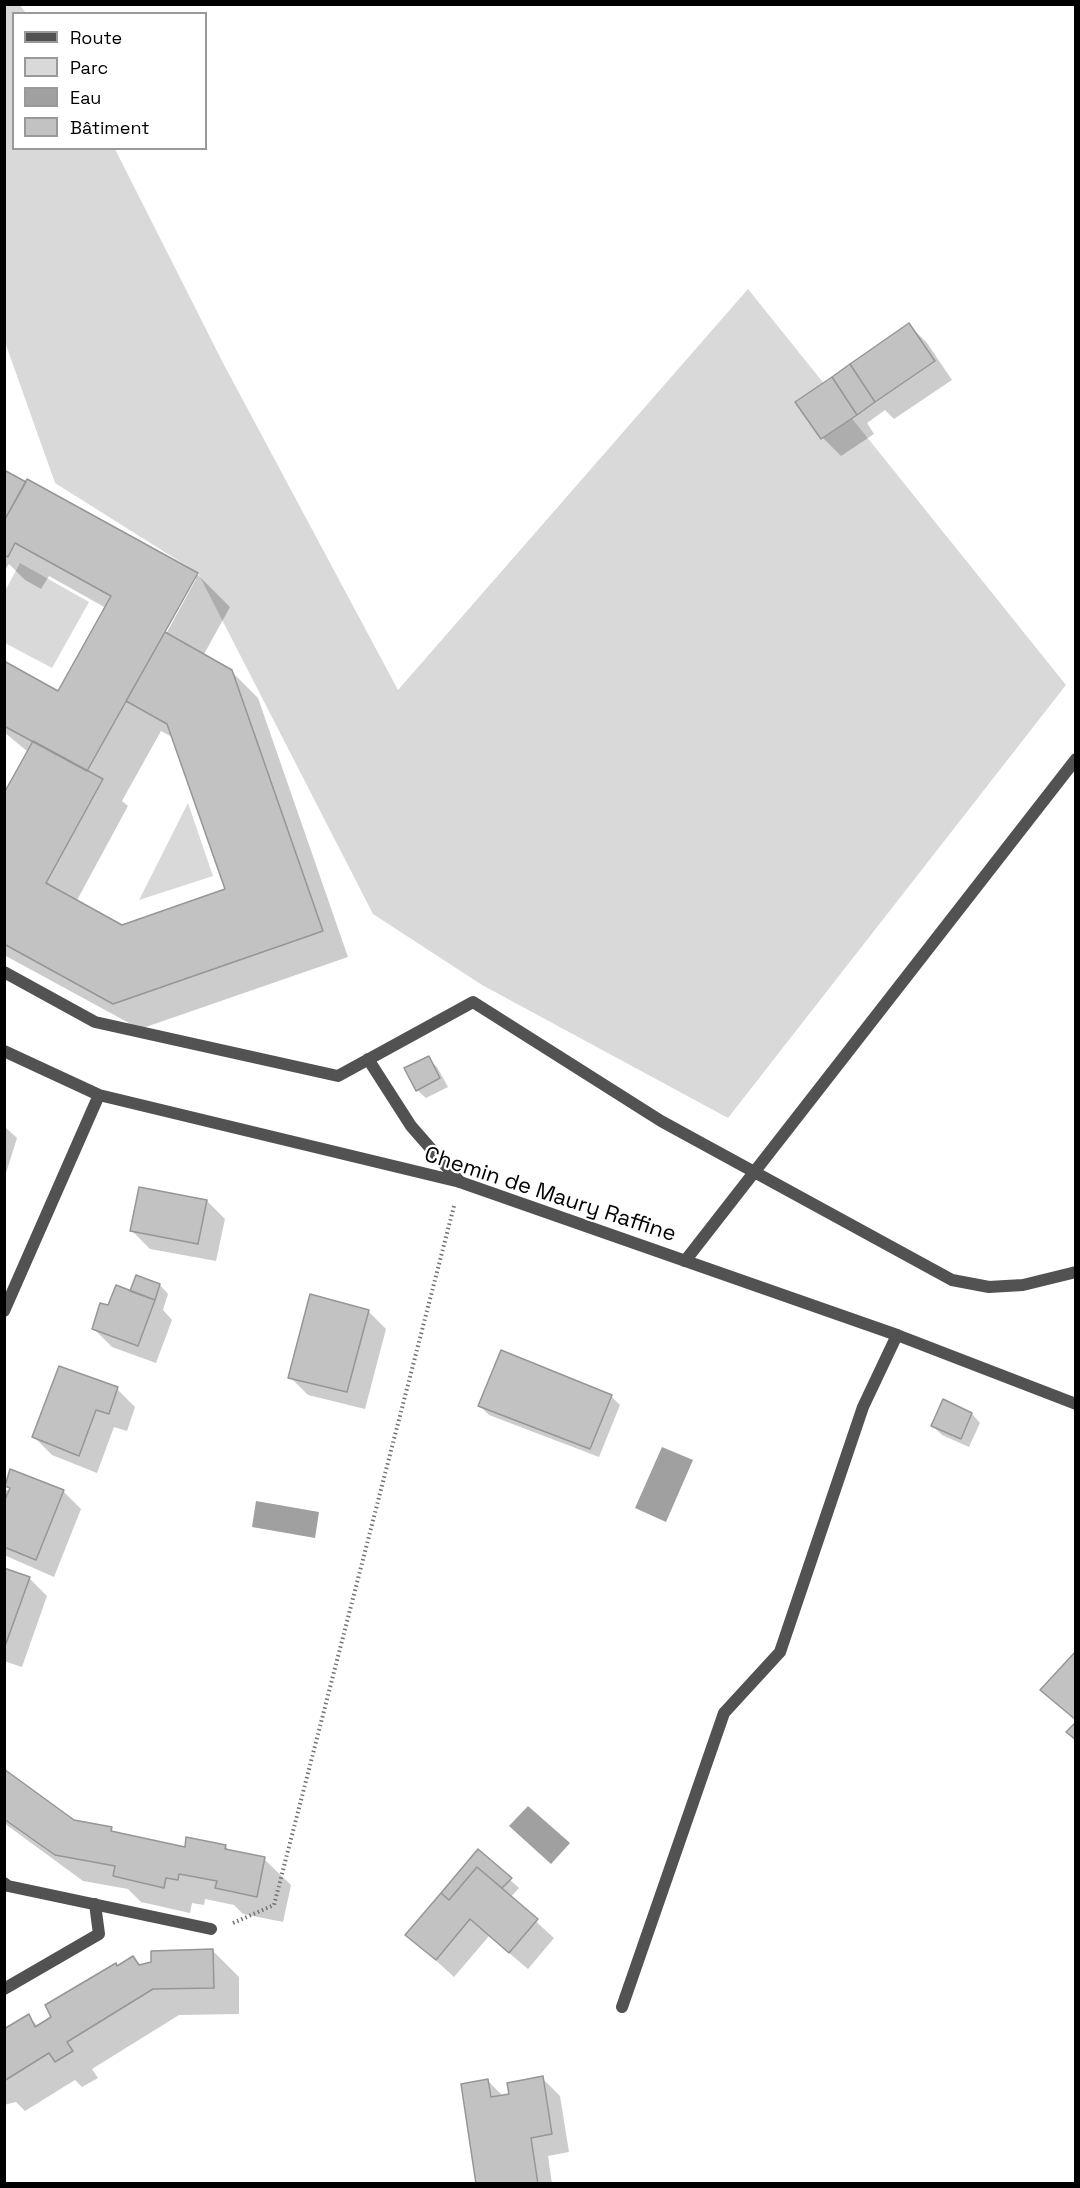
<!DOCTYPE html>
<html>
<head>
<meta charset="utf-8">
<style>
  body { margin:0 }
  #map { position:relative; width:1080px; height:2188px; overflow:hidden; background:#fff; font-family:"Space Grotesk",sans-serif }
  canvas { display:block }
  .frame { position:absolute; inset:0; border:6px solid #000; pointer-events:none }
  .legend { position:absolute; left:12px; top:12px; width:195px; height:138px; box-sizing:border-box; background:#fff; border:2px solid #999; margin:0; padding:8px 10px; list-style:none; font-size:18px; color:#000 }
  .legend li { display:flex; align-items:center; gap:12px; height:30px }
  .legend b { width:30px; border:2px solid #999 }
</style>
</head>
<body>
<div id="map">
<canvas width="1080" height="2188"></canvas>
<div class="frame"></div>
<ul class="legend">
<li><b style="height:8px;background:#525252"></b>Route</li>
<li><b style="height:16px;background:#d9d9d9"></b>Parc</li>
<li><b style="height:16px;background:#a0a0a0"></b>Eau</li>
<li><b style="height:16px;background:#c2c2c2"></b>Bâtiment</li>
</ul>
</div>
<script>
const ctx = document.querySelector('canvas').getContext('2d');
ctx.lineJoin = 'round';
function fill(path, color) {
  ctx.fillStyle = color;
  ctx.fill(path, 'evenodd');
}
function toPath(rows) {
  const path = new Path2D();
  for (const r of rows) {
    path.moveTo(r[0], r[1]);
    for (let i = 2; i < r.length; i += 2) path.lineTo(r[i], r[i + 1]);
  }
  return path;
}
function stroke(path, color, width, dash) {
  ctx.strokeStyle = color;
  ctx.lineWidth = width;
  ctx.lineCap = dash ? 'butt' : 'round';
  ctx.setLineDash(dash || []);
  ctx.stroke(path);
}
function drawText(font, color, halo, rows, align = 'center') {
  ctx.font = font + ' "Space Grotesk",sans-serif';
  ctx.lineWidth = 4.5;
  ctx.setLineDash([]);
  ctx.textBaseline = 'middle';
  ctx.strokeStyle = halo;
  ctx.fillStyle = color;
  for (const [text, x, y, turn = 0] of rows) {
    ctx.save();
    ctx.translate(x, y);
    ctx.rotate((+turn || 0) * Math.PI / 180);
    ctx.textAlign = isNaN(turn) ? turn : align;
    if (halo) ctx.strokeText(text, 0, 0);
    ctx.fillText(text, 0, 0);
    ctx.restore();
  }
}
fill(toPath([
  [19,4,26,13,14,14,14,148,115,149,222,361,398,690,748,289,1066,685,728,1118,482,985,373,914,198,573,55,483,5,342,4,5],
  [20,563,89,602,52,668,5,643,5,591],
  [188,803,213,876,139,900]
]), '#d9d9d9');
fill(toPath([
  [662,1447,693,1460,666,1522,635,1508],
  [256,1501,319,1512,315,1538,252,1527],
  [528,1806,570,1843,551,1864,509,1826]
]), '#a0a0a0');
fill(toPath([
  [909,325,927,343,952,380,894,419,885,410,867,423,874,434,841,456,823,438,797,402],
  [4,471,197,574,230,607,203,656,231,671,258,698,348,957,140,1029,4,955,4,796,28,752,4,732,4,663,59,693,106,608,49,576,41,589,25,580,9,564,4,571],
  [194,577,196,579,166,634,162,634],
  [161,731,174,738,227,889,121,926,76,902,128,806,122,801],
  [428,1058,437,1067,448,1087,426,1098,417,1090],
  [4,1126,17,1138,6,1173,4,1173],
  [207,1201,225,1219,216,1261,150,1249,132,1231],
  [137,1277,160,1285,168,1294,163,1310,172,1320,156,1363,112,1347,94,1329,109,1307,131,1293],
  [368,1311,386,1329,365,1409,308,1395,290,1377],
  [117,1389,135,1407,127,1431,114,1427,97,1473,52,1455,34,1437],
  [611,1396,620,1405,599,1457,489,1415,480,1406],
  [972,1414,980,1423,969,1447,942,1435,933,1426],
  [6,1485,63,1491,81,1509,54,1577,4,1555,4,1490,11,1490],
  [4,1569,29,1578,47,1596,22,1667,4,1661],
  [4,1771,73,1821,186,1849,225,1846,230,1851,264,1859,291,1885,283,1922,243,1914,234,1905,205,1899,204,1905,192,1903,190,1913,141,1902,128,1889,83,1881,4,1823],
  [478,1851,519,1888,510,1898,554,1938,528,1969,489,1936,454,1977,407,1934],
  [213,1951,239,1977,239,2014,179,2015,92,2069,98,2078,82,2087,75,2080,25,2111,16,2102,4,2105,4,2031,28,2016,38,2026,133,1958,142,1966],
  [542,2078,560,2096,569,2152,548,2156,552,2184,478,2184,488,2081,503,2096]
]), '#0003');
const building = toPath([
  [909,323,935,361,875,402,850,364,909,323],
  [850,364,875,402,857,415,832,377,850,364],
  [832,377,857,415,821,439,795,402,832,377],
  [4,470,26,482,4,521,4,470],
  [27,479,198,573,87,771,4,726,4,661,58,691,111,596,15,543,8,557,4,555,4,521,27,479],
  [165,632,232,670,323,931,113,1004,4,944,4,793,33,741,103,779,46,883,122,925,225,889,167,724,126,701,165,632],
  [429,1056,440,1078,416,1091,404,1068,429,1056],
  [139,1187,207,1200,198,1244,130,1231,139,1187],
  [136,1275,160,1284,155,1300,130,1291,136,1275],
  [116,1285,155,1300,138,1346,92,1329,100,1303,108,1305,116,1285],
  [310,1294,369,1310,347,1392,288,1378,310,1294],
  [501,1350,612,1395,590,1449,478,1406,501,1350],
  [59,1366,118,1387,109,1414,96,1410,79,1456,32,1437,59,1366],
  [943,1399,972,1413,961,1439,931,1426,943,1399],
  [10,1469,64,1490,36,1560,4,1547,4,1502,10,1488,5,1486,10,1469],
  [4,1568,30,1577,4,1649,4,1568],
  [1076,1651,1076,1720,1040,1690,1076,1651],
  [1076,1722,1076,1740,1066,1732,1076,1722],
  [4,1769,74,1820,112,1827,111,1831,185,1847,186,1837,226,1845,225,1849,265,1857,257,1897,215,1888,217,1881,179,1874,178,1880,166,1878,164,1888,113,1876,115,1866,55,1855,4,1819,4,1769],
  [478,1849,512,1878,502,1888,477,1867,449,1900,441,1893,478,1849],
  [477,1867,538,1919,509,1953,470,1919,436,1960,405,1935,441,1893,449,1900,477,1867],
  [213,1949,214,1988,153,1989,67,2042,73,2051,55,2062,49,2053,4,2081,4,2029,29,2014,35,2027,51,2017,45,2005,116,1963,117,1966,133,1956,139,1965,151,1962,151,1951,213,1949],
  [543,2076,552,2134,531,2138,538,2184,476,2184,461,2084,488,2079,491,2097,509,2094,507,2083,543,2076]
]);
fill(building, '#c2c2c2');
stroke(building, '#969696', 1.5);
stroke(toPath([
  [233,1923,274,1905,454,1206]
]), '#747474', 4, [1.5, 3]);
stroke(toPath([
  [4,972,95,1022,338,1076,473,1002,661,1121,952,1280,989,1287,1023,1285,1076,1272],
  [368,1059,411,1126,460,1182],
  [685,1261,1076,759],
  [622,2007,724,1713,780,1652,863,1407,897,1335]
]), '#525252', 12);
stroke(toPath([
  [4,1051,99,1095,460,1182,897,1335,1076,1404],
  [4,1311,99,1095],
  [4,1883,8,1886,211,1929],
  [4,1989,99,1934,95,1904]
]), '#525252', 12);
drawText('22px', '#000', '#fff', [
  ["Chemin de Maury Raffine",550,1195,18]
]);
</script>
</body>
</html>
